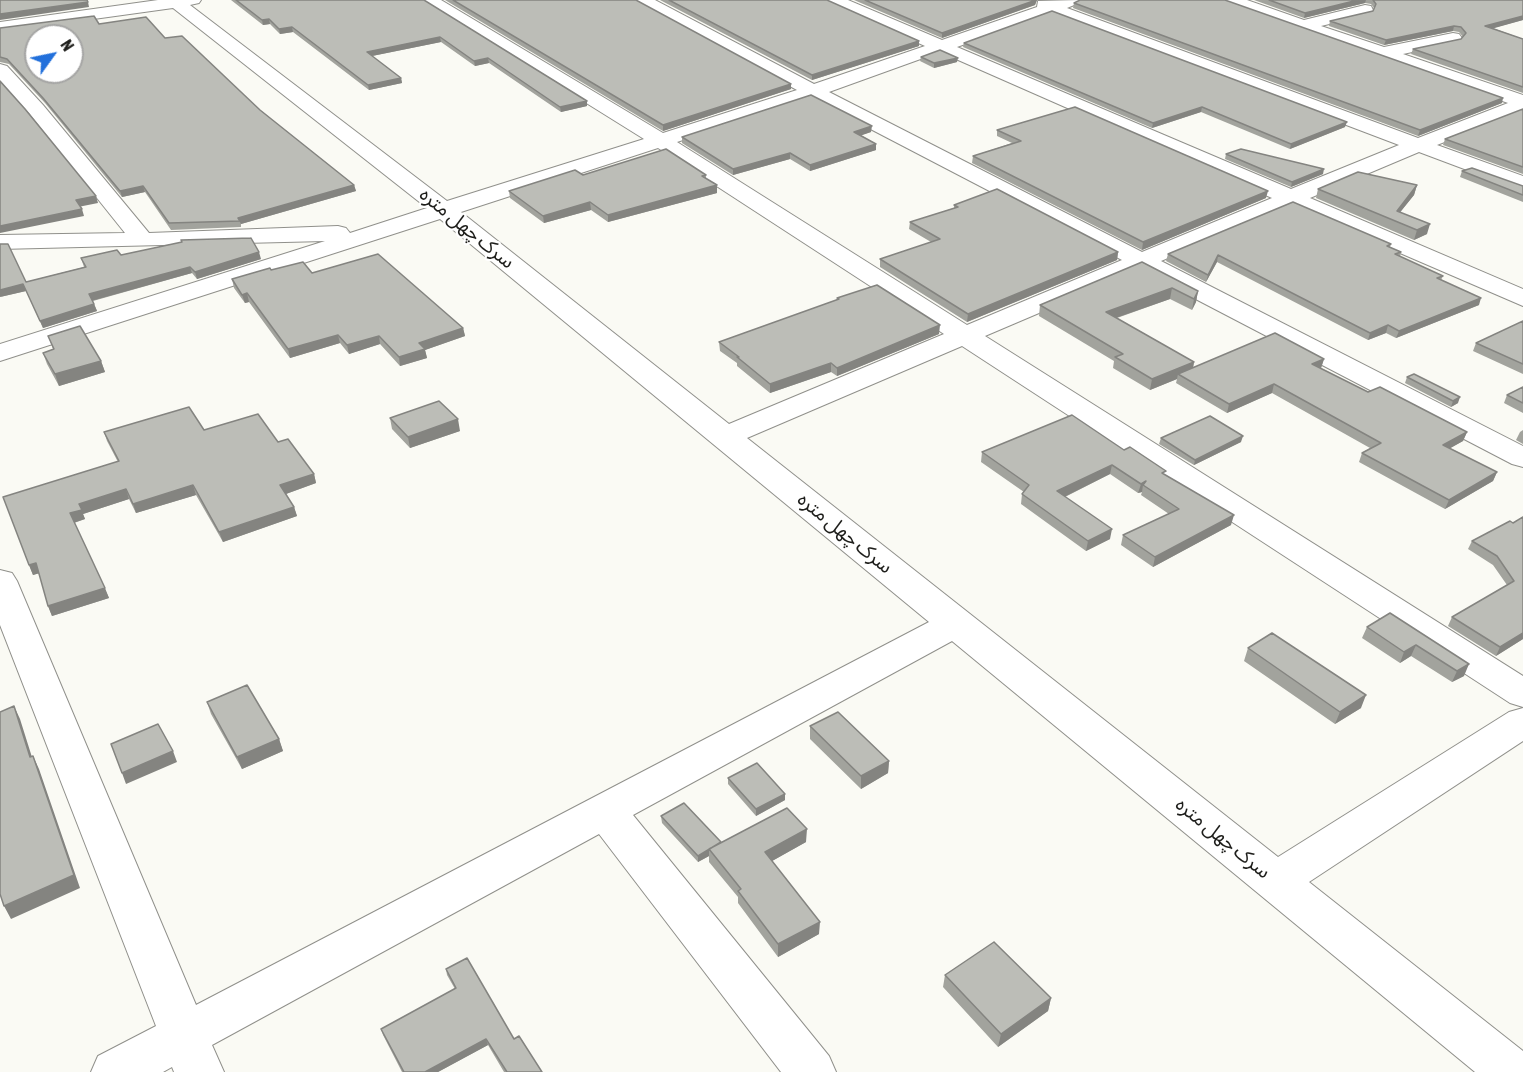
<!DOCTYPE html>
<html>
<head>
<meta charset="utf-8">
<style>
  body { margin:0 }
  #map { position:relative; width:1523px; height:1072px; overflow:hidden; background:#fafaf4; font-family:"Asap Condensed",sans-serif }
  canvas { display:block }
  .north { position:absolute; left:24px; top:24px; width:60px; height:60px; box-sizing:border-box; background:#fff; border:2px solid #a5a5a4; border-radius:50%; rotate:57deg; font-size:16px; font-weight:700; line-height:24px; text-align:center; color:#1e1e1b }
  .north::after { content:''; display:block; margin:auto; width:21px; height:27px; background:#2270db; clip-path:polygon(50% 0,100% 100%,50% 72%,0 100%) }
</style>
</head>
<body>
<div id="map">
<canvas width="1523" height="1072"></canvas>
<div class="north">N</div>
</div>
<script>
const ctx = document.querySelector('canvas').getContext('2d');
ctx.lineJoin = 'round';
function toPath(rows) {
  const path = new Path2D();
  for (const r of rows) {
    path.moveTo(r[0], r[1]);
    for (let i = 2; i < r.length; i += 2) path.lineTo(r[i], r[i + 1]);
  }
  return path;
}
function stroke(path, color, width, dash) {
  ctx.strokeStyle = color;
  ctx.lineWidth = width;
  ctx.lineCap = dash ? 'butt' : 'round';
  ctx.setLineDash(dash || []);
  ctx.stroke(path);
}
function fill(path, color) {
  ctx.fillStyle = color;
  ctx.fill(path, 'evenodd');
}
function drawText(font, color, halo, rows, align = 'center') {
  ctx.font = font + ' "Asap Condensed","Noto Sans Arabic",sans-serif';
  ctx.lineWidth = 4.5;
  ctx.setLineDash([]);
  ctx.textBaseline = 'middle';
  ctx.strokeStyle = halo;
  ctx.fillStyle = color;
  for (const [text, x, y, turn = 0] of rows) {
    ctx.save();
    ctx.translate(x, y);
    ctx.rotate((+turn || 0) * Math.PI / 180);
    ctx.textAlign = isNaN(turn) ? turn : align;
    if (halo) ctx.strokeText(text, 0, 0);
    ctx.fillText(text, 0, 0);
    ctx.restore();
  }
}
const minor = toPath([
  [158,0,201,0,199,3,190,5,447,201,644,139,421,0,441,0,663,133,797,90,637,3,635,0,655,0,814,84,925,46,828,3,826,0,848,0,942,40,1037,7,1038,1,1081,0,1079,3,1067,8,1418,138,1508,103,1225,3,1223,0,1247,0,1304,20,1365,5,1371,6,1373,10,1371,14,1321,26,1384,47,1453,33,1459,34,1462,38,1459,42,1403,54,1523,95,1523,111,1437,145,1523,176,1523,191,1419,152,1310,198,1523,289,1523,306,1291,206,1161,261,1523,446,1523,467,1512,464,1140,270,985,336,1523,676,1523,707,1510,703,962,346,747,438,1278,857,1509,712,1523,708,1523,741,1309,882,1523,1051,1523,1072,1475,1072,952,641,633,815,829,1056,836,1072,781,1072,599,834,212,1045,224,1072,174,1072,172,1067,163,1072,91,1072,98,1056,156,1026,0,625,0,570,12,573,17,581,196,1005,929,622,440,219,0,361,0,344,325,241,0,249,0,235,125,233,29,113,0,81,0,64,7,66,43,105,149,233,338,226,346,228,350,233,427,208,173,8,0,32,0,22,158,0],
  [1051,13,1399,145,1291,189,957,47,1051,13],
  [940,52,1272,198,1142,252,829,92,940,52],
  [811,98,1122,260,967,325,677,142,811,98],
  [658,148,944,334,729,424,461,212,658,148]
]);
stroke(minor, '#90908b', 2);
fill(minor, '#fff');
fill(toPath([
  [231,0,424,0,587,101,587,106,561,112,489,63,475,66,441,42,372,56,401,78,402,83,369,90,293,32,280,34,270,24,263,25],
  [445,0,636,0,791,89,663,131],
  [660,0,827,0,919,41,919,46,812,80],
  [854,0,1037,0,1035,5,942,38],
  [1254,0,1523,0,1523,20,1493,28,1523,39,1523,93,1411,54,1413,49,1461,39,1463,37,1459,32,1453,31,1384,45,1329,26,1330,21,1373,11,1374,8,1371,4,1365,3,1304,18],
  [1074,3,1502,103,1418,136,1073,8],
  [99,24,165,38,260,110,354,185,356,191,241,224,241,227,171,230,145,192,122,197,45,103,9,64,0,62,0,28],
  [964,43,1345,127,1290,149,1201,112,1152,128,963,47],
  [921,57,957,62,934,68,920,61],
  [1523,109,1523,174,1443,145,1445,139],
  [997,130,1266,198,1142,250,972,163,973,156,1012,143,997,136],
  [871,132,861,135,876,144,876,150,810,171,790,159,733,175,682,143,682,137],
  [1226,154,1323,174,1291,187,1225,159],
  [1462,171,1523,186,1523,202,1460,177],
  [583,175,706,175,706,179,717,193,608,222,591,210,544,223,510,198,509,191],
  [1417,185,1414,195,1400,212,1427,234,1414,240,1316,198,1318,189],
  [954,205,1118,252,1117,260,967,322,880,267,880,259,931,242,909,229,910,222,954,208],
  [181,240,261,259,197,279,192,273,93,301,97,311,43,328,26,291,0,297,26,282,84,267,81,258,121,255,182,242],
  [1391,244,1390,247,1401,252,1400,257,1443,276,1441,280,1479,305,1396,338,1386,333,1368,340,1217,262,1206,282,1166,261,1168,254],
  [1142,262,1198,291,1196,302,1192,310,1170,299,1117,318,1194,362,1193,368,1324,359,1321,368,1368,392,1467,432,1463,441,1450,448,1497,472,1493,481,1445,509,1359,462,1362,453,1370,448,1272,393,1227,413,1176,383,1177,379,1150,390,1113,368,1114,361,1039,316,1040,305],
  [271,270,312,273,463,328,465,336,425,350,427,358,400,366,380,344,349,354,340,343,290,358,249,302,245,303,234,288,232,279],
  [837,298,939,334,837,376,831,372,770,393,737,366,737,363,720,351,719,342,837,300],
  [1523,321,1523,374,1473,351,1476,343],
  [48,336,101,361,105,372,59,386,47,364,43,353,53,349],
  [1407,377,1458,403,1451,407,1405,383],
  [1523,387,1523,413,1504,403,1507,395],
  [390,418,460,431,410,448,392,429],
  [204,430,278,442,314,474,316,483,286,494,294,507,297,516,223,542,196,495,136,513,129,499,83,514,85,519,74,523,109,598,52,616,48,606,39,573,33,575,29,565,118,462,107,441,104,432],
  [1523,430,1523,444,1516,440,1520,432],
  [1161,438,1241,442,1194,465,1159,444],
  [1124,450,1165,475,1231,525,1153,567,1121,545,1123,535,1169,514,1141,495,1142,492,1138,493,1110,474,1065,497,1110,539,1086,551,1021,504,1022,494,1024,492,981,462,982,452],
  [1523,517,1523,639,1496,656,1448,626,1452,617,1507,585,1493,565,1468,549,1472,541,1513,523],
  [1390,613,1464,676,1452,682,1411,656,1400,663,1362,638,1367,627],
  [1248,648,1361,708,1335,724,1244,661],
  [207,702,279,739,283,751,242,769,211,714],
  [810,726,889,761,888,773,861,789,810,739],
  [728,778,785,794,785,800,756,816,728,784],
  [661,816,721,842,806,842,772,861,819,934,778,957,738,903,738,897,709,862,709,856,698,862,662,823],
  [446,969,514,1039,542,1072,504,1072,488,1045,438,1072,402,1072,383,1035,381,1029,455,989,447,975],
  [945,975,1051,998,1048,1011,998,1047,943,987]
]), '#a2a39d');
fill(toPath([
  [1036,0,1037,0,1035,5,942,38,942,33],
  [1358,0,1366,0,1365,3,1304,18,1305,13],
  [88,2,89,7,0,20,0,14],
  [1523,16,1523,20,1484,31,1485,26],
  [269,19,270,24,263,25,262,20],
  [1454,26,1453,31,1384,45,1386,40],
  [292,27,293,32,280,34,279,29],
  [440,37,441,42,367,57,367,52],
  [919,41,919,46,812,80,812,75],
  [488,58,489,63,475,66,474,61],
  [958,58,957,62,934,68,934,63],
  [401,78,402,83,369,90,368,85],
  [791,84,791,89,663,131,663,125],
  [1503,98,1502,103,1418,136,1420,130],
  [587,101,587,106,561,112,560,107],
  [1202,107,1201,112,1152,128,1153,123],
  [1347,122,1345,127,1290,149,1291,144],
  [872,126,871,132,854,138,854,132],
  [876,144,876,150,810,171,810,165],
  [790,153,790,159,733,175,733,169],
  [1324,169,1323,174,1291,187,1292,182],
  [354,185,356,191,241,224,238,218],
  [717,185,717,193,608,222,608,215],
  [1417,185,1414,195,1394,220,1397,211],
  [143,186,145,192,122,197,120,191],
  [1268,191,1266,198,1142,250,1143,242],
  [96,196,98,203,78,207,76,200],
  [590,202,591,210,544,223,543,216],
  [82,209,84,216,0,233,0,226],
  [1430,224,1427,234,1414,240,1417,230],
  [259,252,261,259,197,279,195,272],
  [1118,252,1117,260,967,322,968,314],
  [1218,255,1217,262,1206,282,1208,275],
  [190,267,192,273,91,301,89,294],
  [23,284,26,291,0,297,0,290],
  [1172,288,1170,299,1104,322,1106,312],
  [1198,291,1196,302,1192,310,1194,299],
  [247,293,249,302,245,303,242,295],
  [1481,298,1479,305,1396,338,1399,331],
  [94,304,97,311,43,328,40,321],
  [940,325,939,334,837,376,837,368],
  [1388,325,1386,333,1368,340,1370,333],
  [463,328,465,336,425,350,427,358,400,366,399,357,419,343],
  [338,335,340,343,290,358,288,349],
  [379,336,380,344,349,354,347,345],
  [1324,359,1321,368,1312,364],
  [101,361,105,372,59,386,55,374],
  [1194,362,1192,373,1178,374,1177,379,1150,390,1152,379],
  [831,363,831,372,770,393,770,384],
  [1274,384,1272,393,1227,413,1229,404],
  [1460,397,1458,403,1451,407,1453,401],
  [458,419,460,431,410,448,408,437],
  [1467,432,1463,441,1440,454,1443,445],
  [1243,436,1241,442,1194,465,1195,460],
  [1112,465,1110,474,1056,501,1057,491],
  [1497,472,1493,481,1445,509,1449,500],
  [314,474,316,483,283,495,280,485],
  [1146,481,1143,485,1142,492,1138,493,1141,484],
  [193,485,196,495,136,513,133,504],
  [126,489,129,499,83,514,85,519,73,523,70,513,79,504],
  [294,507,297,516,223,542,219,532],
  [1234,515,1231,525,1153,567,1155,557],
  [1112,529,1110,539,1086,551,1088,541],
  [36,563,40,573,33,575,29,565],
  [105,588,109,598,52,616,48,606],
  [1523,633,1523,639,1496,656,1500,647],
  [1416,645,1411,656,1400,663,1404,652],
  [1469,664,1464,676,1452,682,1457,671],
  [1366,695,1361,708,1335,724,1340,712],
  [14,706,20,719,36,770,30,757],
  [279,739,283,751,242,769,237,757],
  [173,751,177,762,126,784,122,773],
  [33,756,39,769,80,888,11,919,4,906],
  [889,761,888,773,861,789,861,776],
  [785,794,785,800,756,816,756,809],
  [807,829,806,842,765,865,765,852],
  [709,849,709,856,698,862,698,856],
  [820,922,819,934,778,957,778,944],
  [1051,998,1048,1011,998,1047,1001,1034],
  [486,1039,488,1045,438,1072,425,1072]
]), '#848480');
const building = toPath([
  [0,0,87,0,88,2,0,14,0,0],
  [236,0,424,0,587,101,560,107,488,58,474,61,440,37,367,52,401,78,368,85,292,27,279,29,269,19,262,20,236,0],
  [453,0,636,0,791,84,663,125,453,0],
  [669,0,827,0,919,41,812,75,669,0],
  [865,0,1036,0,942,33,865,0],
  [1080,0,1225,0,1503,98,1420,130,1074,3,1080,0],
  [1269,0,1358,0,1305,13,1269,0],
  [1373,0,1523,0,1523,16,1485,26,1523,39,1523,87,1413,49,1461,39,1466,33,1461,27,1454,26,1386,40,1330,21,1373,11,1376,4,1373,0],
  [1052,11,1347,122,1291,144,1202,107,1153,123,964,43,1052,11],
  [94,16,99,24,146,17,165,38,182,36,260,110,354,185,238,218,240,221,169,223,143,186,120,191,43,98,7,59,0,57,0,28,94,16],
  [36,36,72,36,72,72,36,72,36,36],
  [940,50,958,58,934,63,921,57,940,50],
  [0,81,25,109,96,196,76,200,82,209,0,226,0,81],
  [811,95,872,126,854,132,876,144,810,165,790,153,733,169,682,137,811,95],
  [1075,107,1268,191,1143,242,973,156,1021,141,997,130,1075,107],
  [1523,109,1523,167,1445,139,1523,109],
  [666,149,706,175,702,176,717,185,608,215,590,202,543,216,509,191,575,170,583,175,666,149],
  [1241,149,1324,169,1292,182,1226,154,1241,149],
  [1472,168,1523,186,1523,195,1462,171,1472,168],
  [1358,172,1417,185,1397,211,1430,224,1417,230,1318,189,1358,172],
  [997,189,1118,252,968,314,880,259,940,239,910,222,958,207,954,205,997,189],
  [1293,202,1391,244,1387,246,1401,252,1395,254,1443,276,1437,278,1481,298,1399,331,1388,325,1370,333,1218,255,1208,275,1168,254,1293,202],
  [251,238,259,252,195,272,190,267,89,294,94,304,40,321,23,284,0,290,0,244,8,244,26,282,86,267,81,258,117,250,121,255,182,242,181,240,251,238],
  [378,254,463,328,419,343,425,349,399,357,379,336,347,345,338,335,288,349,247,293,242,295,232,279,270,268,271,270,303,262,312,273,378,254],
  [1142,262,1198,291,1194,299,1172,288,1106,312,1194,362,1152,379,1115,357,1123,354,1040,305,1142,262],
  [877,285,940,325,837,368,831,363,770,384,737,357,739,357,719,342,839,299,837,298,877,285],
  [1523,321,1523,364,1476,343,1523,321],
  [80,326,101,361,55,374,43,353,54,349,48,336,80,326],
  [1275,333,1324,359,1312,364,1368,392,1380,387,1467,432,1443,445,1497,472,1449,500,1362,453,1381,443,1274,384,1229,404,1178,374,1275,333],
  [1414,374,1460,397,1453,401,1407,377,1414,374],
  [1523,387,1523,403,1507,395,1523,387],
  [439,401,458,419,408,437,390,418,439,401],
  [189,407,204,430,258,414,278,442,288,439,314,474,280,485,294,507,219,532,193,485,133,504,126,489,79,504,82,510,70,513,105,588,48,606,36,563,29,565,3,497,119,461,104,432,189,407],
  [1072,415,1124,450,1130,447,1166,471,1162,473,1234,515,1155,557,1123,535,1179,509,1143,485,1146,481,1141,484,1112,465,1057,491,1112,529,1088,541,1022,494,1029,485,982,452,1072,415],
  [1210,416,1243,436,1195,460,1161,438,1210,416],
  [1523,517,1523,633,1500,647,1452,617,1514,581,1497,556,1472,541,1510,521,1513,523,1523,517],
  [1390,613,1469,664,1457,671,1416,645,1404,652,1367,627,1390,613],
  [1272,633,1366,695,1340,712,1248,648,1272,633],
  [247,685,279,739,237,757,207,702,247,685],
  [14,706,30,757,33,756,74,875,4,906,0,894,0,712,14,706],
  [838,712,889,761,861,776,810,726,838,712],
  [158,724,173,751,122,773,111,744,158,724],
  [757,763,785,794,756,809,728,778,757,763],
  [684,803,721,842,698,856,661,816,684,803],
  [787,808,807,829,765,852,820,922,778,944,738,891,741,889,709,849,787,808],
  [994,942,1051,998,1001,1034,945,975,994,942],
  [467,958,514,1039,519,1036,542,1072,507,1072,486,1039,425,1072,404,1072,381,1029,456,988,446,969,467,958]
]);
fill(building, '#bcbdb7');
stroke(building, '#848480', 1.5);
drawText('20px', '#1e1e1b', '#fff', [
  ["سرک چهل متره",467,228,39],
  ["سرک چهل متره",845,533,39],
  ["سرک چهل متره",1223,838,39]
]);
</script>
</body>
</html>
